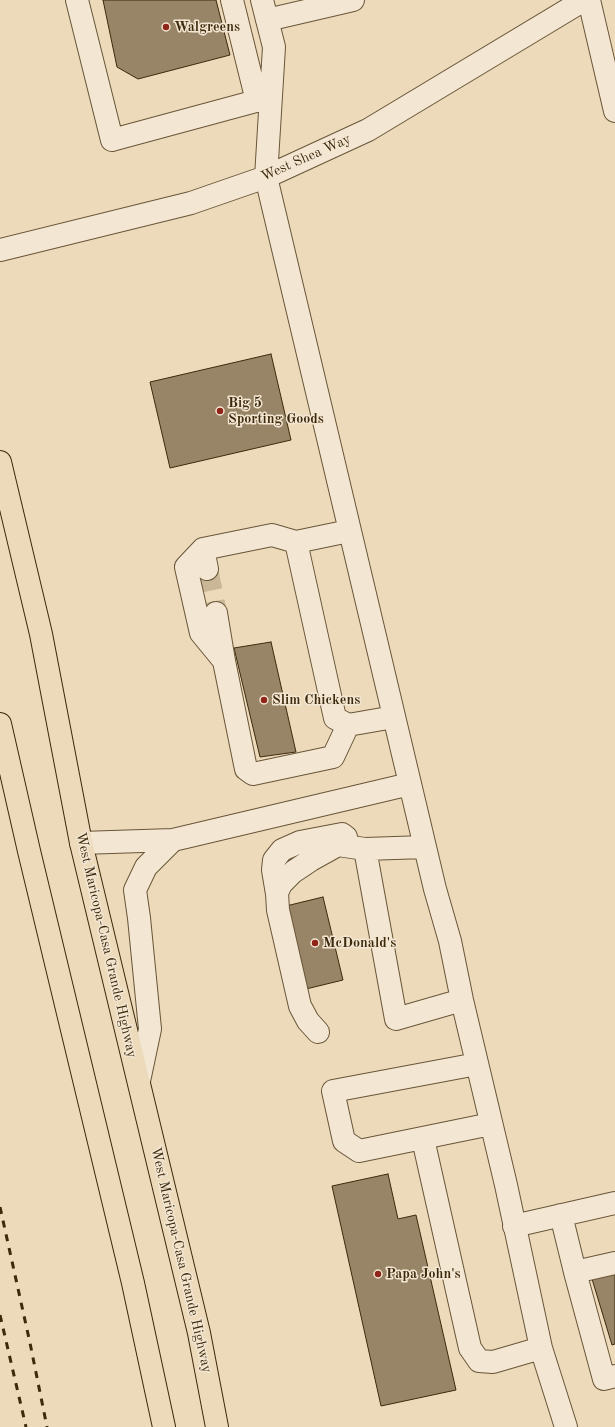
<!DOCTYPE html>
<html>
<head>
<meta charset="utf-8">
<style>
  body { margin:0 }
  canvas { display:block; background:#ecdabb }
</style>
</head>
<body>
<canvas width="615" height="1427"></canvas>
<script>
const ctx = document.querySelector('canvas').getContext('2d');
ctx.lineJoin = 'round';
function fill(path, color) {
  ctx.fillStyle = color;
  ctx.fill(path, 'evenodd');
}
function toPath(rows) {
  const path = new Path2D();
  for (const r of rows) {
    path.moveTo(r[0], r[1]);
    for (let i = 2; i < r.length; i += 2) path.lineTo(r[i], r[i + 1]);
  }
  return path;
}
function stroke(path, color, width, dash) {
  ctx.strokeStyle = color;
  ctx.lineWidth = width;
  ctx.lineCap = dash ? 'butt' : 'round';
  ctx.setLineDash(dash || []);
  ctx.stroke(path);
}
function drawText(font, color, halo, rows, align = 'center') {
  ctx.font = font + ' "Old Standard TT",serif';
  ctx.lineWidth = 3;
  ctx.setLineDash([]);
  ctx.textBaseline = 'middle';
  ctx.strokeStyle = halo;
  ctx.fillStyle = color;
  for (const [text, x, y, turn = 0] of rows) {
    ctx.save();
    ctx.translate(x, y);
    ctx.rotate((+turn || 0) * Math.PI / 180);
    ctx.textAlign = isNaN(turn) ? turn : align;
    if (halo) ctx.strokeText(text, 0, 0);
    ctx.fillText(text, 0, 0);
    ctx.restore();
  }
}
const building = toPath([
  [103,0,216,0,230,55,138,79,117,67,103,0],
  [271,354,291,440,170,468,150,382,271,354],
  [271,642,296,752,260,757,234,648,271,642],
  [323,897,343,980,306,989,286,906,323,897],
  [388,1174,398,1219,416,1215,456,1390,381,1406,332,1186,388,1174],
  [615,1265,615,1344,612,1345,589,1269,615,1265]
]);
fill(building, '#988567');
stroke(building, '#3d290c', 1);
stroke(toPath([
  [207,569,216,613]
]), '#c9b798', 22, [22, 11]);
const minor = toPath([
  [77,0,112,140,271,97],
  [232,0,257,101],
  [262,0,274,47,266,177,435,889,450,941,462,1000,506,1185,541,1348,566,1427],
  [589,0,615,111],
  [267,20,353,0],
  [0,250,191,203,266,177,368,130,584,0],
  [349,531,296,542,335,718,348,725,394,717],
  [203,549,186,567,201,633,224,661],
  [207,569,203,549,272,535,296,542],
  [216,613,224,661,246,769,253,774,333,757,348,725],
  [81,843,173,840,410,784],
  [425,847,365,849,396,1019,462,1000],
  [277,894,273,870,274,860,282,850,300,842,342,834,346,837],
  [318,1032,308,1021,300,1006,278,910,277,893,281,884,293,872,311,860,338,845,365,849],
  [477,1064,333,1091,344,1141,359,1151,491,1124],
  [139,1081,150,1029,139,918,135,890,146,867,173,840],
  [423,1139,470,1348,479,1361,493,1362,541,1348],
  [561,1215,575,1272,615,1263],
  [514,1226,615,1203],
  [575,1272,604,1379,615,1376]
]);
const major = toPath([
  [0,462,41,634,81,843,199,1333,217,1427],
  [0,724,29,851,133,1283,164,1427]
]);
stroke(minor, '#695538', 24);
stroke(major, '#3d290c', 24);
stroke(minor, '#f3e7d3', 22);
stroke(major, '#ecdabb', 22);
stroke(toPath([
  [0,1207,30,1343,47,1427],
  [0,1315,26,1427]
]), '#3d290c', 3, [7, 7]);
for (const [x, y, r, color] of [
  [166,27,4,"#8f2418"],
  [220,411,4,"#8f2418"],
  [264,700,4,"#8f2418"],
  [315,943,4,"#8f2418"],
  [378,1274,4,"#8f2418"]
]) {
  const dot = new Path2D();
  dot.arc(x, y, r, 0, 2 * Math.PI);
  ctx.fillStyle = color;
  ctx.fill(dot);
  stroke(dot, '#f3e7d3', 1.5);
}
drawText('bold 14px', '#3d290c', '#f3e7d3', [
  ["Walgreens",174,27],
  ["Big 5",228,403],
  ["Sporting Goods",228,419],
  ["Slim Chickens",272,700],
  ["McDonald's",323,943],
  ["Papa John's",386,1274]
], 'left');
drawText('14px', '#3d290c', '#f3e7d3', [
  ["West Shea Way",306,158,-24],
  ["West Maricopa-Casa Grande Highway",106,945,77],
  ["West Maricopa-Casa Grande Highway",181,1260,77]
]);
</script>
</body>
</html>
